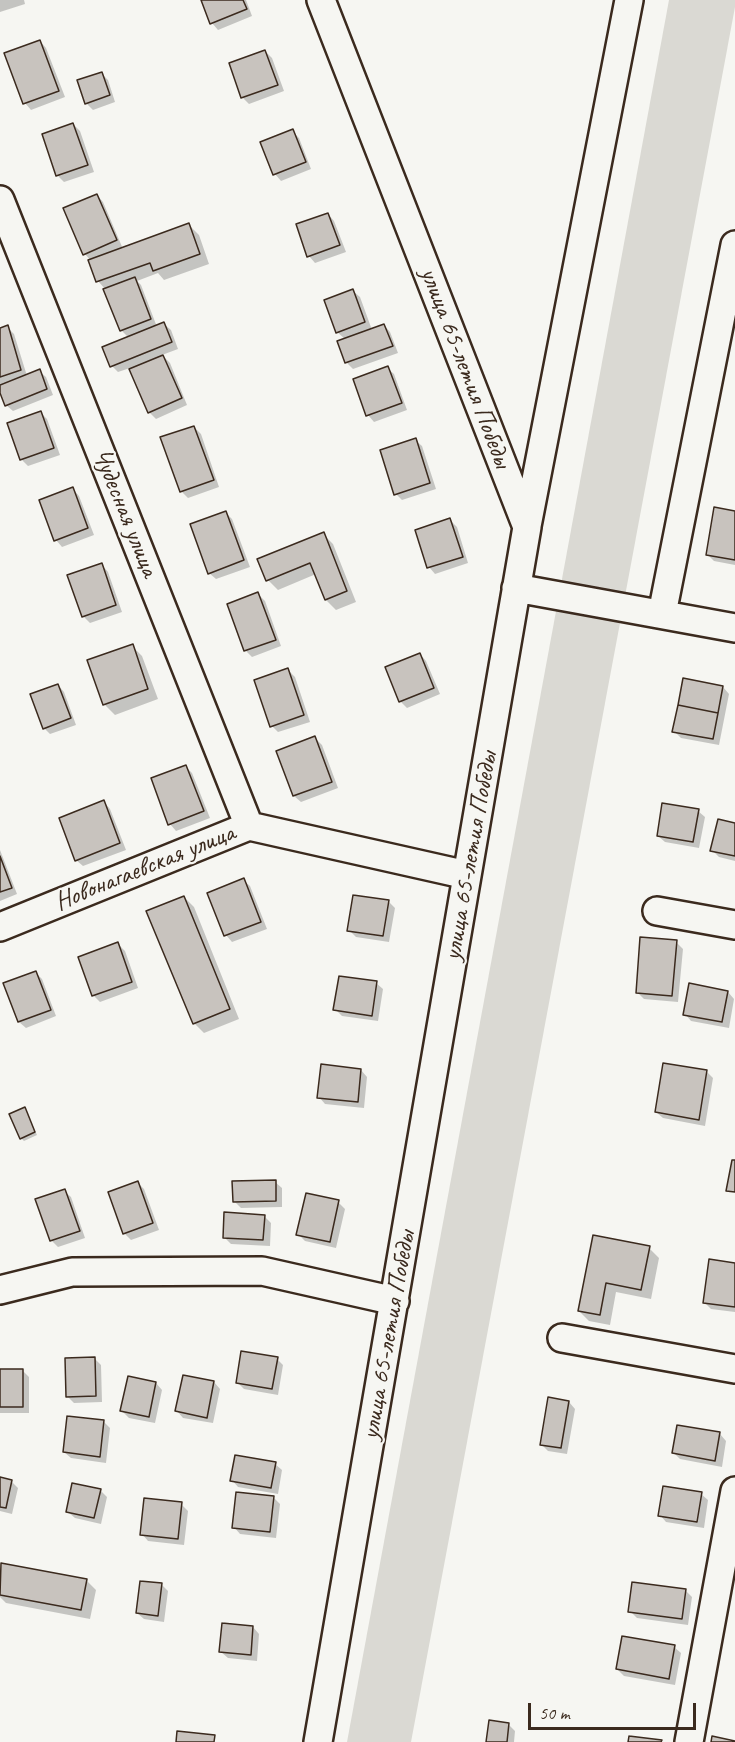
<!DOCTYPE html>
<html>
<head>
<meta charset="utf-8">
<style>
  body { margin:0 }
  #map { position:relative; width:735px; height:1742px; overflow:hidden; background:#f6f6f2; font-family:Caveat,sans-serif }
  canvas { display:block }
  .scale { position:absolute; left:528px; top:1703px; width:168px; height:27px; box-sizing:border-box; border:3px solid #3b2a1e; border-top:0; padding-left:8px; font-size:18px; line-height:21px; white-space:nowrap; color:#3b2a1e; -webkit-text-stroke:4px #f6f6f2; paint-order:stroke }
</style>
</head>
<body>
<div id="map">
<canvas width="735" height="1742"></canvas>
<div class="scale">50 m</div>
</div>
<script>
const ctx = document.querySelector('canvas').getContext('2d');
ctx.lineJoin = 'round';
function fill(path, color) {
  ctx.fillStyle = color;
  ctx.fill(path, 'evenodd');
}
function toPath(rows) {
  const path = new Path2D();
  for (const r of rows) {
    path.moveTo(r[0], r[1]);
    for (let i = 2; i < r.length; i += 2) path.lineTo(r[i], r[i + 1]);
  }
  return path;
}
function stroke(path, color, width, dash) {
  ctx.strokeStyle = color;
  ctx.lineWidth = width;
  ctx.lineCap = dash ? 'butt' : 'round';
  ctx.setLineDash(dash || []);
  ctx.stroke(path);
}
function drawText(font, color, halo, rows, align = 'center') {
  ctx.font = font + ' Caveat,sans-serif';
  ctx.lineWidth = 4.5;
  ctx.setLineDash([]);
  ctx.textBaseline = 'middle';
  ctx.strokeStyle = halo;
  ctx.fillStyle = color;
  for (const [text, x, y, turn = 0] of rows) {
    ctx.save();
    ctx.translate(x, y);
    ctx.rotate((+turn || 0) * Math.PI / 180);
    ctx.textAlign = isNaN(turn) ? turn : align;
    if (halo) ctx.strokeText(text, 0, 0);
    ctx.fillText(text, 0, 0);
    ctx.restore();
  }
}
fill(toPath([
  [669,0,735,0,735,7,411,1742,347,1742]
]), '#dad9d3');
fill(toPath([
  [0,0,24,0,25,4,0,12],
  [202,0,246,0,252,16,218,30,212,23],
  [40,41,46,48,65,97,31,110,25,103],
  [265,51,272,58,284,91,249,104,242,97],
  [101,73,108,80,115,102,93,110,86,103],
  [73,124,80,131,94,172,64,182,57,175],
  [292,131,299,138,311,169,281,181,275,174],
  [97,195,103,202,123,249,189,225,199,235,209,264,164,280,158,273,137,281,141,285,157,327,164,324,171,330,178,349,162,355,170,363,187,405,156,419,149,412,130,368,118,372,112,366,129,338,121,330,105,289,98,281,91,261,85,254],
  [328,214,334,221,346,252,315,263,309,256],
  [353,291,360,297,372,330,384,325,390,332,398,353,353,369,347,363,339,342,345,339,337,332],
  [7,327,14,334,27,376,39,371,46,377,53,395,13,411,6,405,0,389,0,329],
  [387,368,394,374,407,410,374,422,368,415],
  [41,413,47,419,60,455,28,466,21,459],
  [194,427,201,434,219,487,188,498,181,491],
  [415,440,422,446,436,489,402,500,396,494],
  [73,489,79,496,94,535,62,547,56,540],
  [225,512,232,519,250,567,216,579,209,573],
  [735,512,735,565,714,561,708,555],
  [450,520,457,527,468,563,435,574,429,567],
  [323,534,333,544,356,602,336,610,326,600,316,574,278,590,268,580],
  [102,565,108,572,122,612,90,623,83,616],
  [258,594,265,601,281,646,252,657,245,650],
  [132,646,142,656,158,699,115,715,105,705,89,661],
  [420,654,426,661,440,694,407,708,400,701],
  [288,670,295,677,310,722,278,732,272,726],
  [58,685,64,692,76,725,50,734,44,728],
  [723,687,729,694,719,745,681,738,674,731],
  [315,738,322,745,338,788,301,802,294,796,278,752],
  [186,767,192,773,210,818,176,831,170,824],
  [104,802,110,809,126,850,83,866,76,860],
  [698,811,705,817,699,848,665,842,658,836],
  [735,824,735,861,719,857,712,850],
  [0,850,17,894,0,901],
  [243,880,250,886,267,929,232,942,226,935,209,893],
  [184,897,194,907,239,1019,204,1033,194,1023],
  [388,901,395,908,389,942,356,937,349,930],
  [676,942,683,949,678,1002,644,999,637,992],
  [118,944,125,951,138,988,100,1002,93,995],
  [35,972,42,979,56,1016,26,1028,19,1022,5,984],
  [376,983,383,989,378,1021,342,1016,335,1009],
  [728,992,734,999,729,1028,691,1021,685,1014],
  [664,1064,707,1072,713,1078,705,1126,663,1118,656,1112],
  [361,1070,367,1077,364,1108,325,1104,319,1097],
  [25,1109,37,1135,24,1141,21,1138],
  [275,1182,282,1188,282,1207,241,1208,234,1201],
  [138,1183,144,1189,159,1230,131,1240,125,1234,110,1193],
  [64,1191,71,1197,85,1238,58,1247,51,1240],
  [338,1202,345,1209,336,1248,305,1241,298,1234],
  [264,1216,271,1223,270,1246,231,1244,224,1237],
  [594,1237,649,1248,659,1258,651,1299,616,1292,610,1325,589,1321,579,1311],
  [735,1264,735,1312,711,1309,704,1302],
  [94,1358,101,1365,102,1402,74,1403,67,1396],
  [277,1359,283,1365,278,1395,244,1389,237,1382],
  [22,1370,29,1377,29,1413,0,1413,0,1371],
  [214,1382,220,1389,213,1423,183,1418,177,1411],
  [156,1383,162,1390,155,1423,129,1418,122,1411],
  [569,1402,575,1409,567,1454,548,1451,541,1444],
  [104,1422,110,1428,106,1463,71,1458,64,1452],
  [678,1427,720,1434,726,1441,722,1467,680,1459,674,1453],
  [275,1464,282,1470,278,1494,238,1487,232,1480],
  [0,1479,11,1481,18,1488,12,1514,0,1511],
  [100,1490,107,1497,101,1524,75,1518,68,1512],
  [701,1494,708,1500,704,1528,666,1522,660,1515],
  [273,1497,280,1504,276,1538,240,1534,234,1527],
  [181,1504,188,1511,184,1545,148,1541,142,1534],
  [2,1564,86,1580,96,1590,90,1619,6,1603,0,1597],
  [161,1584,168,1591,164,1622,144,1619,137,1613],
  [685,1590,692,1597,688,1625,637,1618,630,1611],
  [253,1627,259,1634,257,1661,228,1658,221,1652],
  [674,1647,681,1653,675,1685,624,1676,617,1669],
  [508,1724,515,1731,514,1742,488,1742]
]), '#0003');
const building = toPath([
  [201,0,243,0,247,9,210,24,201,0],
  [40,40,59,91,23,104,4,53,40,40],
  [265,50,278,85,241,98,229,63,265,50],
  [102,72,110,95,85,104,77,80,102,72],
  [73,123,88,165,56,176,42,134,73,123],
  [293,129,306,162,273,175,260,142,293,129],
  [97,194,117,240,83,255,63,208,97,194],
  [328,213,340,245,307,257,296,224,328,213],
  [189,223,200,254,153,271,150,263,96,282,88,260,189,223],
  [135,277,151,319,120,331,103,289,135,277],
  [353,289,365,322,336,333,324,300,353,289],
  [164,322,172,342,110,367,102,347,164,322],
  [384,324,393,346,345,363,337,341,384,324],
  [8,325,21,370,0,377,0,328,8,325],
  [163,355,182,398,148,413,129,369,163,355],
  [388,366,402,403,366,416,353,379,388,366],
  [40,369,47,389,5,406,0,393,0,385,40,369],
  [41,411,54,448,20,460,7,423,41,411],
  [194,426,214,480,180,492,160,437,194,426],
  [416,438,430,483,394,495,380,450,416,438],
  [73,487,88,528,54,541,39,500,73,487],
  [714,507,735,511,735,560,706,555,714,507],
  [226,511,244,560,208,574,190,524,226,511],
  [450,518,463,557,427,568,415,530,450,518],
  [324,532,347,591,325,600,310,563,266,581,257,559,324,532],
  [102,563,116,605,82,617,67,575,102,563],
  [258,592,276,640,244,651,227,604,258,592],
  [133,644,148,689,103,705,87,660,133,644],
  [420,653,434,688,399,702,385,667,420,653],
  [288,668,304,715,270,727,254,680,288,668],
  [683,678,723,686,718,713,678,705,683,678],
  [58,684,71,718,43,729,30,694,58,684],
  [678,705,718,713,713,739,672,732,678,705],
  [315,736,332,782,293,796,276,751,315,736],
  [186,765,204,811,168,825,151,778,186,765],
  [104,800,120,843,75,861,59,818,104,800],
  [662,803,699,809,693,842,657,836,662,803],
  [718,819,735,823,735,856,710,851,718,819],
  [0,856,12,888,0,892,0,856],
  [244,878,261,922,224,936,207,893,244,878],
  [353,895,389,900,383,936,347,931,353,895],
  [184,896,230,1009,193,1024,146,911,184,896],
  [640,937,677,940,672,996,636,993,640,937],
  [118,942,132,982,92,996,78,957,118,942],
  [36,971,51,1010,18,1022,3,983,36,971],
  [339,976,377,981,372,1016,333,1010,339,976],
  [689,983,728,991,722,1022,683,1015,689,983],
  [663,1063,707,1070,699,1120,655,1112,663,1063],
  [321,1064,361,1069,358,1102,317,1098,321,1064],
  [25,1107,35,1132,20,1139,9,1114,25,1107],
  [732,1160,735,1160,735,1192,726,1191,732,1160],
  [276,1180,276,1201,233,1202,232,1181,276,1180],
  [138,1181,153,1223,123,1234,108,1192,138,1181],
  [65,1189,80,1231,50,1241,35,1199,65,1189],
  [306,1193,339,1200,330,1242,296,1235,306,1193],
  [224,1212,265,1215,263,1240,223,1238,224,1212],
  [593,1235,650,1246,641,1290,606,1283,600,1315,578,1311,593,1235],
  [709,1259,735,1263,735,1307,703,1303,709,1259],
  [241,1351,278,1357,272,1389,236,1383,241,1351],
  [95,1357,96,1396,66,1397,65,1358,95,1357],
  [0,1369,23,1369,23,1407,0,1407,0,1369],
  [183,1375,214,1381,207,1418,175,1411,183,1375],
  [128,1376,156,1382,149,1417,120,1411,128,1376],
  [548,1397,569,1401,561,1448,540,1445,548,1397],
  [67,1416,104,1420,100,1457,63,1452,67,1416],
  [677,1425,720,1432,715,1461,672,1453,677,1425],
  [235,1455,276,1462,271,1488,230,1481,235,1455],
  [0,1477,12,1480,6,1508,0,1507,0,1477],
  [72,1483,101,1489,94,1518,66,1512,72,1483],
  [663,1486,702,1492,697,1522,658,1516,663,1486],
  [236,1492,274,1496,270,1532,232,1528,236,1492],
  [144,1498,182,1502,178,1539,140,1535,144,1498],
  [1,1563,87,1579,81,1610,0,1595,1,1563],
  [140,1581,162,1583,158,1616,136,1613,140,1581],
  [632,1582,686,1589,682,1619,628,1612,632,1582],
  [222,1623,253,1626,251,1655,219,1652,222,1623],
  [622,1636,675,1645,669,1679,616,1669,622,1636],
  [489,1720,509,1723,507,1742,486,1742,489,1720],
  [177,1731,215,1735,214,1742,176,1742,177,1731],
  [629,1736,662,1740,661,1742,628,1742,629,1736],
  [712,1736,735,1741,735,1742,711,1742,712,1736]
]);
fill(building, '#c8c3be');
stroke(building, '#3b2a1e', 1.5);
const minor = toPath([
  [0,200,249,826],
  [527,526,629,0],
  [516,588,735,628],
  [662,614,735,245],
  [657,911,735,925],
  [0,927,249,826,467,875],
  [0,1290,72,1272,262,1271,395,1301],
  [562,1338,735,1369],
  [318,1742,527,527,321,0],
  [689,1742,735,1491]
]);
stroke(minor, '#3b2a1e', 32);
stroke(minor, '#f6f6f2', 27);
drawText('26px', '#3b2a1e', '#f6f6f2', [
  ["улица 65-летия Победы",465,368,69],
  ["Чудесная улица",125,513,68],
  ["улица 65-летия Победы",471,856,-80],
  ["Новонагаевская улица",145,868,-22],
  ["улица 65-летия Победы",389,1335,-80]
]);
</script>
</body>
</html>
